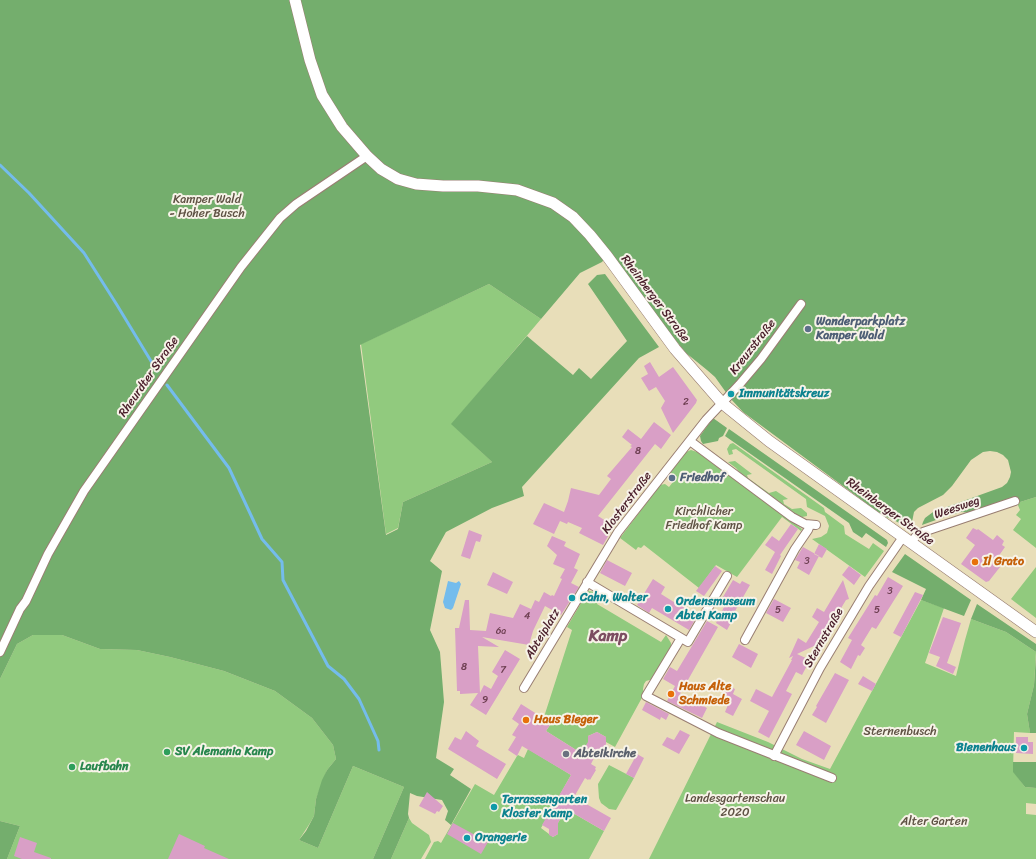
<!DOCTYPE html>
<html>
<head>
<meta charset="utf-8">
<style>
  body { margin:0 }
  canvas { display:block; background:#e8deb9 }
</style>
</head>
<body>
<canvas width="1036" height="859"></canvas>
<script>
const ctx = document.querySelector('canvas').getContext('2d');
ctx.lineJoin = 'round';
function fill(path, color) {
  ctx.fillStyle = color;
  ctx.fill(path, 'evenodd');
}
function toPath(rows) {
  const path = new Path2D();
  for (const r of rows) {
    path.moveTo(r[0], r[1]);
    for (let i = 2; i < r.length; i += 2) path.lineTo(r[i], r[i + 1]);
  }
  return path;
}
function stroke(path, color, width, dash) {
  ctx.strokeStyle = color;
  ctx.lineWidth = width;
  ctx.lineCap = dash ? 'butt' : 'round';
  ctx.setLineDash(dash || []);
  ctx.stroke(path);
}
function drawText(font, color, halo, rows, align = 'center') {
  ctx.font = font + ' Sriracha,sans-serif';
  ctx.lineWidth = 4;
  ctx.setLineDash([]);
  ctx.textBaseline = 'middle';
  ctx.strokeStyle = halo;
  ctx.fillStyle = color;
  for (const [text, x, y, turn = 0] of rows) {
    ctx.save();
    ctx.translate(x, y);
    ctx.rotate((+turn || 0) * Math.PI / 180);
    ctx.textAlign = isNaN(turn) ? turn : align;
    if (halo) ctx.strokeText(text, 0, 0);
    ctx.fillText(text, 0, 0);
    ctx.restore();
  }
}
fill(toPath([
  [489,284,541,319,452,424,492,462,403,502,398,528,386,534,361,344],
  [733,443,824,508,825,512,844,526,845,534,869,549,873,543,884,551,865,577,812,539,821,537,827,533,829,526,825,516,807,507,806,499,736,449,732,450,733,454,729,455,727,449,730,444],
  [691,450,697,452,802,529,801,531,782,517,737,577,716,565,699,588,644,545,641,548,638,547,636,550,620,538,660,485,665,484,669,487,677,477,670,472,686,452],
  [735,461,752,474,747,475,748,478,769,493,776,491,788,499,783,500,784,504,792,509,801,508,807,513,807,516,802,517,795,515,741,474,736,468,728,462],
  [1036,497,1036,548,1013,530,1021,519,1016,515,1020,510,1017,503],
  [1036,567,1036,618,1011,599],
  [588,591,595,592,601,597,597,604,661,642,666,635,671,643,671,647,653,679,646,681,644,684,643,689,644,694,615,747,606,742,606,737,597,732,588,736,588,747,581,753,546,731,550,725,543,720,572,630,567,627],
  [921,600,944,608,925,663,956,676,965,640,971,619,1006,632,1036,652,1034,685,1027,714,1030,733,1014,732,1013,771,1025,787,1036,788,1036,804,1026,803,1026,814,1036,815,1036,859,649,859,717,722,768,742,802,759,830,769],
  [33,635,62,635,100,649,137,650,170,657,224,671,275,691,312,718,333,745,336,759,327,770,316,799,314,816,310,823,299,840,318,848,353,766,404,787,373,859,7,859,20,826,0,821,0,679,17,644],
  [528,749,571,775,541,828,553,837,558,834,558,829,555,828,566,809,604,831,589,859,425,859,434,842,438,841,441,843,475,784,494,795,517,756,518,755,524,758],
  [609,765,634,778,616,810,609,809,601,803,599,798,598,784],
  [409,818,412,823,429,835,431,842,421,859,391,859]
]), '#91ca7e');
fill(toPath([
  [0,0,1036,0,1036,497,1017,503,974,513,961,512,947,516,922,525,923,522,925,518,933,512,1002,487,1007,483,1010,477,1011,472,1008,460,1003,455,997,452,990,451,983,452,971,460,952,486,943,495,918,508,914,512,911,527,908,528,892,519,886,517,874,509,743,412,730,398,715,377,707,370,686,353,607,256,602,262,580,273,541,319,489,284,360,345,386,535,398,529,403,502,492,462,451,424,527,336,573,375,579,368,591,379,627,341,588,284,597,275,605,274,659,347,639,358,522,487,524,496,492,508,446,532,430,561,442,571,430,630,440,652,444,702,436,758,454,769,450,775,471,789,451,825,445,820,448,811,442,800,417,796,410,793,408,814,409,818,391,859,373,859,404,787,353,766,318,848,299,840,306,831,314,816,316,799,322,780,327,770,336,759,333,745,312,718,275,691,224,671,170,657,137,650,100,649,62,635,33,635,17,644,0,679],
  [713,418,727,428,723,436,719,438,718,441,703,444,701,441,700,436],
  [729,429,887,540,888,543,886,547,866,533,862,538,853,532,849,523,725,436],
  [905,554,971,600,964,616,921,600,926,589,892,572],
  [977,604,1036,644,1036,652,1006,632,971,619],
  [1036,656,1036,733,1030,733,1027,714,1034,685],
  [1013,762,1036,762,1036,788,1025,787,1013,772],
  [0,821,20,826,7,859,0,859]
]), '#74ae6d');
fill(toPath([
  [448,581,456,583,459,581,461,584,453,608,451,610,445,608,443,602]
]), '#74bcec');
stroke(toPath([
  [0,165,29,193,84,253,117,305,157,371],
  [167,385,229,468,262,539,282,562,283,580,328,666,344,679,359,699,378,741,379,750]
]), '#74bcec', 3);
fill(toPath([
  [650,362,659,377,673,367,697,400,696,403,673,433,661,408,665,401,656,387,649,391,641,378,648,374,644,366],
  [654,422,671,435,661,449,655,444,598,516,614,526,603,545,579,533,582,528,568,522,567,524,560,521,554,534,533,524,544,503,564,512,568,501,571,488,599,495,611,479,607,476,632,447,630,446,632,445,622,437,628,429,641,439],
  [791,524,798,529,780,555,781,556,772,574,765,570,775,552,765,545,772,536,779,541],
  [973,528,977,530,978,529,993,540,997,535,1004,541,1002,545,1005,547,998,557,1004,562,989,581,986,582,961,564,975,545,966,538],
  [469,530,482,535,480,542,476,541,470,559,461,556],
  [552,536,566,542,564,546,580,554,574,568,578,570,571,583,579,587,561,615,545,606,533,631,529,645,482,637,499,647,478,646,480,693,484,685,491,689,498,676,492,672,505,650,520,659,486,715,470,705,478,693,460,694,460,691,457,691,455,628,459,628,465,600,469,600,470,630,486,631,490,613,513,618,520,604,531,609,535,600,539,602,544,592,551,596,552,595,554,596,562,579,560,578,565,569,553,564,557,555,547,546],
  [819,544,827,549,822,558,814,554],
  [803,547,819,556,809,575,797,568,800,562,795,560],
  [607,560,632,573,625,586,600,573],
  [715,566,722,571,704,596,696,591],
  [849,566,861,575,854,585,842,575],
  [493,572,513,582,507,594,487,585],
  [888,577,903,586,876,629,872,627,861,645,865,648,860,656,858,655,851,669,840,662,852,640,848,638,875,595,877,596],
  [653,579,665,587,661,594,677,604,678,602,685,606,683,610,696,618,689,630,652,608,649,613,637,605],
  [733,580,740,584,742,581,750,585,731,618,733,619,727,630,716,623,725,605,720,602],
  [843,580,849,599,846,600,817,648,814,646,797,654,810,660,802,675,796,672,786,691,792,694,769,738,758,732,769,711,750,701,756,689,772,697,792,660,791,660,793,656,789,658,798,638,806,643,819,622,812,617,817,608,824,612],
  [915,592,923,595,901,637,893,633],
  [774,599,791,608,783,622,766,613],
  [943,617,961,623,947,663,956,667,953,674,936,666,940,657,929,653],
  [707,621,718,627,680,694,707,708,702,718,667,701,675,686,663,679,670,667,677,671],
  [739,644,758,654,751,668,732,657],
  [835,673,849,680,826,723,812,715,817,707,816,706],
  [863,676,876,684,872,691,858,684],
  [724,684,735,689,733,694,742,699,733,716,725,712,728,705,721,701,725,693,720,690],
  [646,702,669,714,666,720,661,717,660,720,642,710],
  [521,704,540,716,538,718,550,725,546,731,581,753,588,742,588,736,597,732,606,737,606,747,597,752,591,764,596,767,595,769,596,770,590,780,589,779,588,780,585,778,574,797,611,818,604,831,566,809,558,823,558,834,553,837,549,835,549,829,542,825,571,775,522,746,517,756,508,750,516,737,512,735,519,724,512,719],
  [680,730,690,735,679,754,662,745,667,737,674,740],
  [466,731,479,741,476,746,506,764,497,779,448,749,455,737,461,740],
  [804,731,831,746,824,760,796,745],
  [1016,737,1028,737,1028,742,1033,742,1033,754,1016,753],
  [637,754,644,758,634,778,626,774],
  [427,792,443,806,439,812,437,811,435,814,419,806],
  [453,823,488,842,481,854,447,834],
  [179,834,205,846,204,848,229,859,168,859],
  [20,837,37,843,34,852,51,858,51,859,22,859,14,856]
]), '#d99fc6');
const minor = toPath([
  [690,441,792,517,805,524,816,525],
  [911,543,916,536,923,532,1015,501],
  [587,582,688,642,727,576],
  [681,638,646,696,718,733,832,778],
  [745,640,795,549,808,530,810,525],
  [0,652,20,609,26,601,48,554,84,491,241,267,280,218,296,204,367,156],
  [524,688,618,532,706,420,739,385,761,359,801,304],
  [774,756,820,668,869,586,903,537]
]);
const secondary = toPath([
  [295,0,310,60,322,95,342,127,367,156,381,169,398,179,416,184,443,186,478,186,517,190,553,203,573,217,590,235,607,256,675,349,722,403,769,441,1036,632]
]);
stroke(minor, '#997e72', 10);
stroke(secondary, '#997e72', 12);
stroke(minor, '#fff', 8);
stroke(secondary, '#fff', 11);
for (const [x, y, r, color] of [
  [808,329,4,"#5c6f8a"],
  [731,394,4,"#0f9aa8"],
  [672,478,4,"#5c6f8a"],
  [975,562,4,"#e8710a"],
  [572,598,4,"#0f9aa8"],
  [668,609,4,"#0f9aa8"],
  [671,694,4,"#e8710a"],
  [526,720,4,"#e8710a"],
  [1024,748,4,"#0f9aa8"],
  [167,752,4,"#2e9e5b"],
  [566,754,4,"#6b7280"],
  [72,767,4,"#2e9e5b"],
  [494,807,4,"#0f9aa8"],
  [467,838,4,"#0f9aa8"]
]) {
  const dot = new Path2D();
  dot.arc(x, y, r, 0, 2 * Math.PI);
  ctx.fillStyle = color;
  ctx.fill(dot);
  stroke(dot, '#f7f3e8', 1.5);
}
drawText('10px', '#6e3f52', null, [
  ["2",686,402],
  ["8",638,451],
  ["3",807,561],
  ["3",890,591],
  ["5",778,610],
  ["5",877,610],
  ["4",527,616],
  ["6a",501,631],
  ["8",464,667],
  ["7",503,670],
  ["9",485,700]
]);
drawText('12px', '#5f5244', '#f7f3e8', [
  ["Kamper Wald",207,200],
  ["- Hoher Busch",207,214],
  ["Kirchlicher",704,512],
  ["Friedhof Kamp",704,526],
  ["Sternenbusch",900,732],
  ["Landesgartenschau",735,799],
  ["2020",735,813],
  ["Alter Garten",934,822]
]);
drawText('12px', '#4a1f2b', '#f7f3e8', [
  ["Rheinberger Straße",655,299,53],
  ["Kreuzstraße",753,347,-52],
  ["Rheurdter Straße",149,377,-55],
  ["Klosterstraße",627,503,-53],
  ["Weesweg",957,508,-19],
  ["Rheinberger Straße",890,512,36],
  ["Abteiplatz",543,634,-59],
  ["Sternstraße",824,638,-60]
]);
drawText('bold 12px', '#4e5e75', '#f7f3e8', [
  ["Wanderparkplatz",816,322],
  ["Kamper Wald",816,336],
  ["Friedhof",680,478]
], 'left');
drawText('bold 12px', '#0d838f', '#f7f3e8', [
  ["Immunitätskreuz",739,394],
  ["Cahn, Walter",580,598],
  ["Ordensmuseum",676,602],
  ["Abtei Kamp",676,616],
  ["Bienenhaus",1016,748,"right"],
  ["Terrassengarten",502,800],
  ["Kloster Kamp",502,814],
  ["Orangerie",475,838]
], 'left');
drawText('bold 12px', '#c56008', '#f7f3e8', [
  ["Il Grato",983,562],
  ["Haus Alte",679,687],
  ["Schmiede",679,701],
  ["Haus Bieger",534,720]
], 'left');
drawText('bold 12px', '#27864d', '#f7f3e8', [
  ["SV Alemania Kamp",175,752],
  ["Laufbahn",80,767]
], 'left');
drawText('bold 12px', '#5b616d', '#f7f3e8', [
  ["Abteikirche",574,754]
], 'left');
drawText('bold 16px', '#7c4c61', '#f7f3e8', [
  ["Kamp",608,637]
]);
</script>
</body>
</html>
